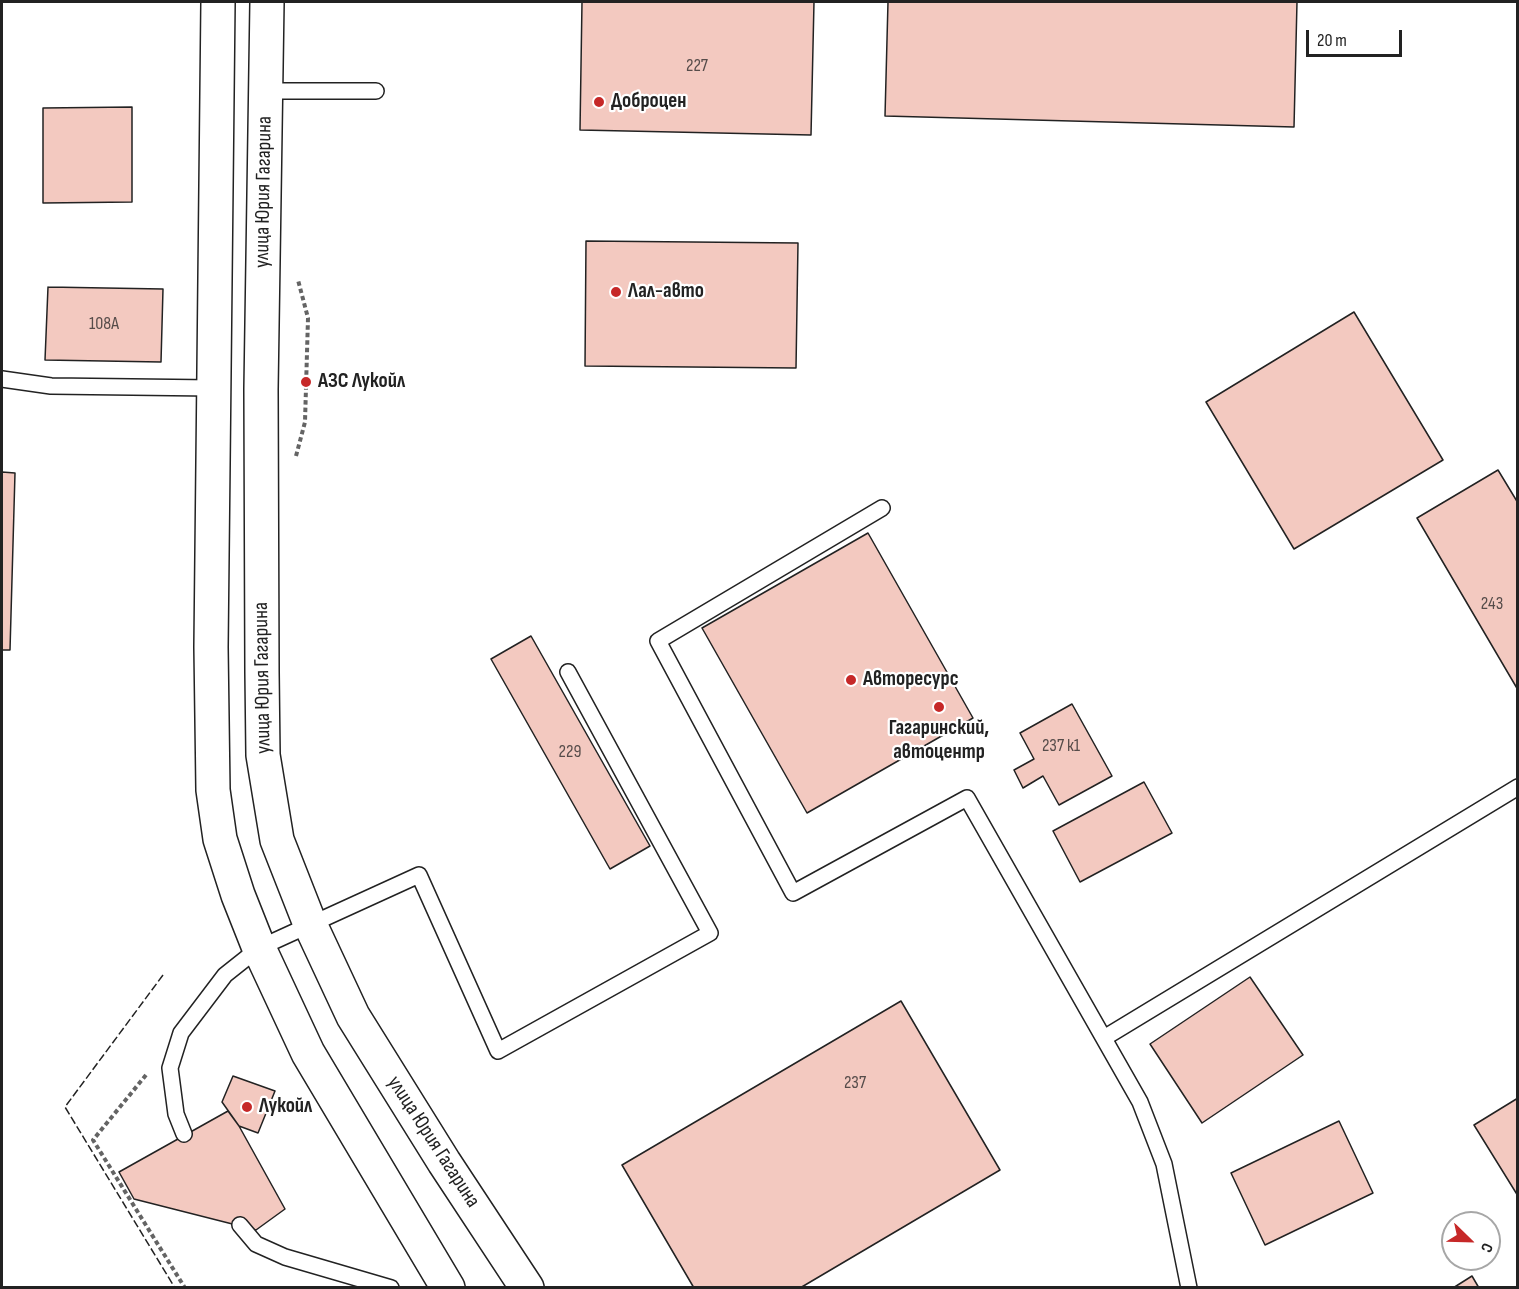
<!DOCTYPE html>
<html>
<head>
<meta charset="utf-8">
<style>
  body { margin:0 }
  #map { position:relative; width:1519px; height:1289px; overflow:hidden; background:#fff; font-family:"Sofia Sans Condensed",sans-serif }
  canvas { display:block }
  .frame { position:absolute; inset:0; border:3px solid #222; pointer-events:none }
  .north { position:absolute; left:1441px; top:1211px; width:60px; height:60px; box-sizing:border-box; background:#fff; border:2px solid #a7a7a7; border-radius:50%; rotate:113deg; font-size:16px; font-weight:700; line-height:24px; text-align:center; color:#222 }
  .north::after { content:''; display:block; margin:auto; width:21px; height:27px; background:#c62828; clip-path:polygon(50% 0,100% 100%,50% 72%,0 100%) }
  .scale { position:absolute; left:1306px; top:30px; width:96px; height:27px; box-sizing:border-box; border:3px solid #222; border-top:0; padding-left:8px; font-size:18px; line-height:21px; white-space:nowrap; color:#222; -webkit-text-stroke:4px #fff; paint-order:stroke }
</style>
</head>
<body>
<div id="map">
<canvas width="1519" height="1289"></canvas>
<div class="frame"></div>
<div class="north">С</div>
<div class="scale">20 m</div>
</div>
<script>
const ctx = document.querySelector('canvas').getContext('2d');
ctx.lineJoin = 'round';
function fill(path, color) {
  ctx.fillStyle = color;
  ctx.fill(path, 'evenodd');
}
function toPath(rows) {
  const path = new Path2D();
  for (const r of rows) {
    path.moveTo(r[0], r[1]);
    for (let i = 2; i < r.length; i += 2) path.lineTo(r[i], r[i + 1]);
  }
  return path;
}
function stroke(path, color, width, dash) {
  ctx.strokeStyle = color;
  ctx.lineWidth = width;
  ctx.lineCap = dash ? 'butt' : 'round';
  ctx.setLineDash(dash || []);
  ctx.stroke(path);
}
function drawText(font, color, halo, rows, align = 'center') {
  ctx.font = font + ' "Sofia Sans Condensed",sans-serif';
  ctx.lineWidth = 4.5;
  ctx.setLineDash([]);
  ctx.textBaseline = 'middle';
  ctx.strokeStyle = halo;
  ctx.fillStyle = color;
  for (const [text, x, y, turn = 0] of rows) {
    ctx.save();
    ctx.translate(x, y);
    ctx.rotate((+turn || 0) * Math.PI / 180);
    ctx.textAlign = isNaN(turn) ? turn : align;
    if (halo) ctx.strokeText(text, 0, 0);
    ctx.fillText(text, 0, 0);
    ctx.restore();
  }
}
const building = toPath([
  [582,2,814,2,811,135,580,130,582,2],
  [888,2,1297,2,1294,127,885,116,888,2],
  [132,107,132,202,43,203,43,108,132,107],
  [586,241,798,243,796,368,585,366,586,241],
  [48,287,163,289,161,362,45,360,48,287],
  [1354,312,1443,460,1294,549,1206,402,1354,312],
  [1498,470,1518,503,1518,690,1417,518,1498,470],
  [2,472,15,473,10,650,2,650,2,472],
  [868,533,973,718,807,813,702,628,868,533],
  [531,636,650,846,610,869,491,659,531,636],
  [1072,704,1112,776,1059,805,1043,776,1023,788,1014,770,1034,759,1020,733,1072,704],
  [1144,782,1172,833,1080,882,1053,831,1144,782],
  [1250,977,1303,1055,1202,1123,1150,1044,1250,977],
  [901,1001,1000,1170,800,1288,694,1288,622,1165,901,1001],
  [233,1076,275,1091,258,1133,239,1126,222,1102,233,1076],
  [1518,1098,1518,1196,1474,1125,1518,1098],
  [228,1111,239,1126,285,1209,256,1230,134,1199,119,1172,228,1111],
  [1339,1121,1373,1193,1265,1245,1231,1173,1339,1121],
  [1472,1276,1479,1288,1453,1288,1472,1276]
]);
fill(building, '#f3c9c0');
stroke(building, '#222', 1.5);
const lane = toPath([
  [266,91,376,91],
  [2,379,51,386,213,388],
  [882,508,658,641,793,893,967,798,1140,1102,1164,1164,1189,1288],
  [1104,1038,1518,787],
  [184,1134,176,1114,170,1068,181,1033,225,975,259,948,419,875,498,1051,710,933,568,672],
  [240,1225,256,1244,285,1257,391,1288]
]);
const primary = toPath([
  [218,2,211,647,213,790,220,839,238,895,259,948,308,1053,448,1288],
  [267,2,261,389,262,672,263,755,277,840,310,924,353,1016,444,1162,527,1288]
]);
stroke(lane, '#222', 18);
stroke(primary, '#222', 36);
stroke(toPath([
  [296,456,305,422,308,318,298,280],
  [146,1075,93,1140,185,1288]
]), '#646464', 4, [4.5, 3]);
stroke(lane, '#fff', 15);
stroke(primary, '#fff', 33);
stroke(toPath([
  [163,975,65,1107,175,1288]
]), '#222', 1.5, [8, 3]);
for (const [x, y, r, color] of [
  [599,102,6,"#c62828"],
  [616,292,6,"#c62828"],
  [306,382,6,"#c62828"],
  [851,680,6,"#c62828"],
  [939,707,6,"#c62828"],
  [247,1107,6,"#c62828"]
]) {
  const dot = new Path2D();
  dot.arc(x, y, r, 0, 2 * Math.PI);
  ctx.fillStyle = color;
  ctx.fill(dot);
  stroke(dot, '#fff', 2);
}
drawText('18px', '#564c4a', null, [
  ["227",697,66],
  ["108А",104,324],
  ["243",1492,604],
  ["237 к1",1061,746],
  ["229",570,752],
  ["237",855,1083]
]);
drawText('bold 21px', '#222', '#fff', [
  ["Доброцен",611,102],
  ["Лал-авто",628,292],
  ["АЗС Лукойл",318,382],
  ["Авторесурс",863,680],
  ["Гагаринский,",939,729,"center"],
  ["автоцентр",939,753,"center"],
  ["Лукойл",259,1107]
], 'left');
drawText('21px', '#222', '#fff', [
  ["улица Юрия Гагарина",264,192,-89],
  ["улица Юрия Гагарина",263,678,-91],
  ["улица Юрия Гагарина",433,1142,57]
]);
</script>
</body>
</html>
